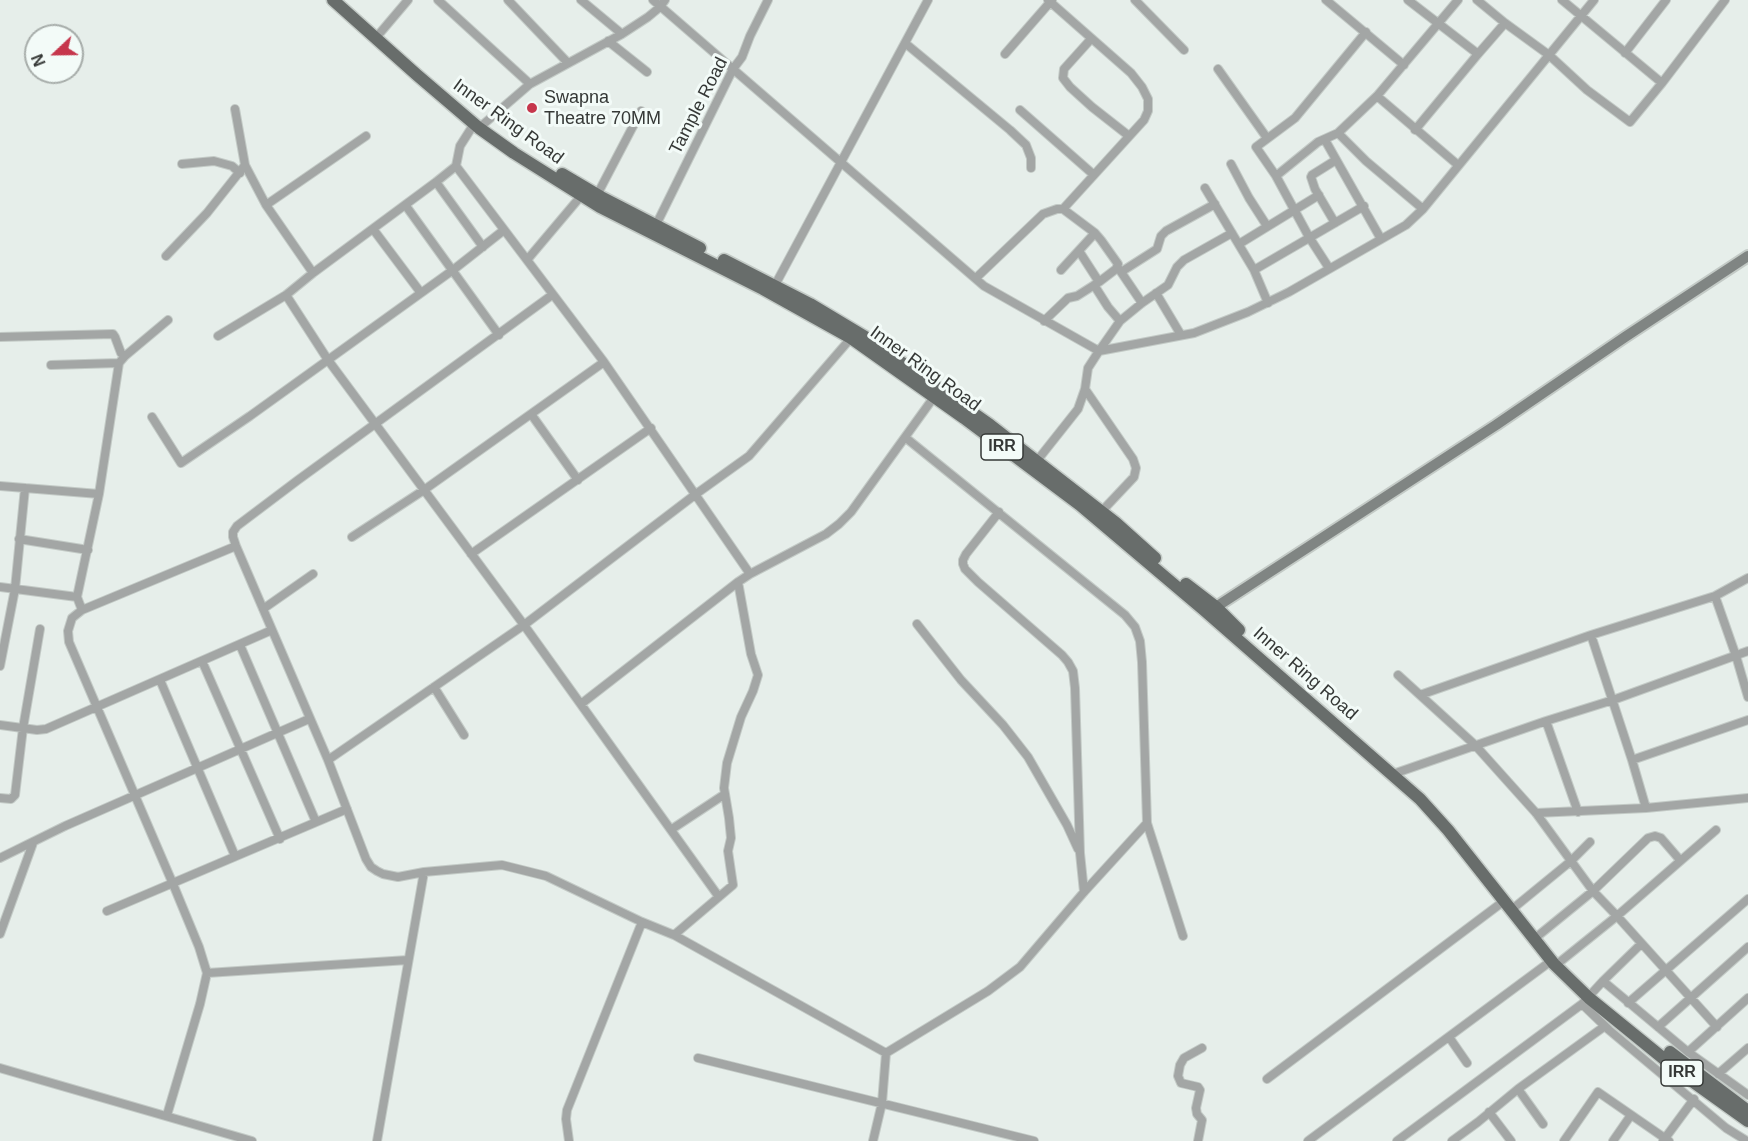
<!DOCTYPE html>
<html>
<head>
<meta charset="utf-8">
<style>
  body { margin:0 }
  #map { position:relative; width:1748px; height:1141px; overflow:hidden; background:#e6eeea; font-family:Helvetica,sans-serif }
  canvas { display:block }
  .north { position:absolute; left:24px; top:24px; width:60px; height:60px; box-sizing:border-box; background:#f3fbf8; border:2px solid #a7adaa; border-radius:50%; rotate:248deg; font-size:16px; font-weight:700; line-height:24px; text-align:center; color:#353836 }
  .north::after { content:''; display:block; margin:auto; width:21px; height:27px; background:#c6364c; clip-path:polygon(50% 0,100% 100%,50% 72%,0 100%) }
</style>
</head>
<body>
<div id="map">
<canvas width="1748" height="1141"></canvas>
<div class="north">N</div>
</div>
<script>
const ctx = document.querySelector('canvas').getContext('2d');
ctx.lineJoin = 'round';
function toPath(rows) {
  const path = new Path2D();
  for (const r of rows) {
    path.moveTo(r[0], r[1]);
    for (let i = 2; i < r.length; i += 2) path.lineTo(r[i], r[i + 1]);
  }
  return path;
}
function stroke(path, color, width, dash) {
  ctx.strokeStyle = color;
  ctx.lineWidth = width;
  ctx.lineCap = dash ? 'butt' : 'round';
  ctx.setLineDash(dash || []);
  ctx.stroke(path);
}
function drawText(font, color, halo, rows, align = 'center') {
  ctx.font = font + ' Helvetica,sans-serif';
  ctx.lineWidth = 6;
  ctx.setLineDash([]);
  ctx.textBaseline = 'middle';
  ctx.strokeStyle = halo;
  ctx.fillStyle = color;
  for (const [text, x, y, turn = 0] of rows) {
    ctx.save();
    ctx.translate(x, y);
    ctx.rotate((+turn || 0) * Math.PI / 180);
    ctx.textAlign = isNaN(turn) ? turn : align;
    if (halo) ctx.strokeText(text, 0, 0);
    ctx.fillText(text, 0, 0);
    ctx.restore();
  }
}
const street = toPath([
  [438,0,530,84],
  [508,0,568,63],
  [581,0,622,34],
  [653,0,984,286,1099,351,1120,321,1142,303,1168,285,1177,267,1184,260,1232,233],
  [1048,0,1131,73,1142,87,1148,99,1148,111,1144,120,1063,209],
  [1135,0,1184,50],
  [1326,0,1404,65],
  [1408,0,1478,54,1505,23],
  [1477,0,1505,23,1549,55,1587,90,1630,122,1662,83,1725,0],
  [1562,0,1662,83],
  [380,33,408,0],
  [1091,39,1064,69,1063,78,1070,87,1092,107,1129,136],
  [608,41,647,72],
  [905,43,1010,130,1026,145,1031,158,1031,168],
  [1625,53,1666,0],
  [1005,54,1052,0],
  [1218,69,1267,138],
  [1377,96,1458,165],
  [235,109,245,165,266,205,313,273],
  [1020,110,1094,175],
  [479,128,530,84,622,34,648,17,660,7,665,0],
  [1415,130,1478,54],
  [1338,133,1366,161,1423,209],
  [1325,140,1381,239],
  [182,164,214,161,232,166,240,173],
  [1231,164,1249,198,1267,226],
  [456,166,604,362,750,574],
  [1276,176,1318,142,1338,133,1377,96,1458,0],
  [436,182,483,247],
  [1205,188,1254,270,1268,303],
  [597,195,641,111],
  [266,205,366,136],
  [406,206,499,335],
  [1335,223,1315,189,1311,177,1312,175,1336,160],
  [656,225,733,69,742,57,750,36,768,0],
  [373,229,421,293],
  [1239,244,1319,195],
  [1079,251,1099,282],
  [166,256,207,213,245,165],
  [527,260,581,196],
  [1329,268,1309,237,1276,176,1256,147,1295,118,1366,32],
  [1119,269,1142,303],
  [1254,270,1364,206],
  [1121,272,1157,249,1161,236,1166,231,1215,204],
  [976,278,1043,214,1057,209,1063,209,1095,233],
  [1094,285,1108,307,1120,321],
  [774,287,928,0],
  [1156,293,1181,335],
  [286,295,328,360,524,625,719,897],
  [552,295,298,480,237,526,233,532,233,537,236,546,328,760,366,859,371,867,377,871,383,874,398,877,424,872,502,865,546,876,642,922,674,935,886,1053],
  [1044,321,1068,298,1077,296,1099,282,1116,269,1118,264,1101,240,1095,233,1061,270],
  [218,336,286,295,313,273,436,182,456,166,460,146,474,124],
  [0,337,113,334,115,337,121,353,125,356],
  [51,365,119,363],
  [1085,389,1133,459,1136,468,1134,477,1101,512],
  [531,414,578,480],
  [152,417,181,463,250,416,453,270,504,230],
  [906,438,1125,615,1135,627,1140,641,1142,662,1147,823,1183,936],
  [1036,462,1078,409,1085,389,1088,368,1099,351,1194,333,1248,312,1289,292,1406,225,1423,209,1594,0],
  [0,486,99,494],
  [999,512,966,554,963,560,963,564,965,569,978,582,1062,655,1068,662,1073,671,1075,688,1080,853,1084,892],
  [352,537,424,490,604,362],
  [19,539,88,550],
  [471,554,651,428],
  [0,587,77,597],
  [1715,596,1736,656,1748,697],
  [263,609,313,574],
  [82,610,77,597,99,494,119,363,125,356,168,320],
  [917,624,961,680,1003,725,1028,757,1067,825,1078,849],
  [1591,635,1632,760,1646,808],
  [240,645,316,822],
  [202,661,280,839],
  [0,666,15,589,25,488],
  [1398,675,1475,745,1536,813,1593,891,1617,916,1717,1027],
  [160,680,235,856],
  [434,687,464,735],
  [1420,695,1591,635,1715,596,1748,578],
  [581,704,738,582,750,574,826,534,839,524,851,512,934,397],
  [1546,721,1578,812],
  [0,725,37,730,46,729,272,630],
  [328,760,524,625,696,494,749,456,851,338,852,334],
  [1632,760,1748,720],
  [1393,774,1546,721,1613,700,1748,651],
  [0,798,11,799,15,795,23,728,40,629],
  [1536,813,1646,808,1748,798],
  [672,829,725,794],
  [0,858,65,826,309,719],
  [1516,906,1571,861,1590,842],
  [107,911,347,809],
  [0,934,33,843],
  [674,935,733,885,728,851,731,838,729,818,724,788,727,763,741,717,753,691,758,675,751,654,738,582],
  [1539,935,1593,891,1648,838,1655,836,1661,838,1680,860],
  [1561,961,1617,916,1716,830],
  [207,973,408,960],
  [1603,981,1688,1052,1748,1095],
  [1628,1003,1748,899],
  [1582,1004,1609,1030,1726,1128,1747,1141],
  [1658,1027,1748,947],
  [1449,1037,1467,1063],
  [1688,1052,1748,998],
  [698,1058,1034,1141],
  [0,1068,252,1141],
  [1718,1074,1748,1048],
  [1267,1079,1504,901],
  [1518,1089,1543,1124],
  [1489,1112,1511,1141],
  [167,1115,200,1004,207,973,199,947,173,884,69,642,68,631,72,618,82,610,236,546],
  [377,1141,424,872],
  [569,1141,566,1119,567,1110,642,922],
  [873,1141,882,1103,886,1053,988,991,1020,967,1084,892,1147,823],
  [1198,1141,1202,1120,1197,1114,1196,1108,1200,1090,1198,1087,1181,1083,1178,1076,1180,1065,1184,1058,1202,1048],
  [1308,1141,1551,961],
  [1397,1141,1582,1004,1603,981,1641,944],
  [1452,1141,1478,1122,1518,1089,1605,1026],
  [1564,1141,1598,1092,1669,1141],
  [1613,1141,1631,1115],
  [1663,1141,1694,1099]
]);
const secondary = toPath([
  [1209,609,1216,607,1496,425,1625,337,1748,256]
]);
const primary = toPath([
  [333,0,417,75,479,128,514,153,600,207,763,289,851,338,964,418,1080,505,1204,610,1420,799,1448,830,1554,964,1589,998,1685,1076,1748,1121],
  [562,174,601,197,700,248],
  [724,260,810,304,865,337,990,425,1116,523,1155,558],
  [1186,584,1216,607,1239,630],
  [1670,1052,1748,1111]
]);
stroke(street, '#c3cac6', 10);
stroke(secondary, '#c3cac6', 14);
stroke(primary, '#c3cac6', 15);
stroke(street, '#a3a6a5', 8);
stroke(secondary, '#808583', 10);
stroke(primary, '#686d6b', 12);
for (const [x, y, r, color] of [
  [532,108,6,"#c6364c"]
]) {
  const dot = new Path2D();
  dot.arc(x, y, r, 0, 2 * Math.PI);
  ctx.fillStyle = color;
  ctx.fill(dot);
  stroke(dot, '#f3fbf8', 2);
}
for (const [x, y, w] of [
  [1002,447,42],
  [1682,1073,42]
]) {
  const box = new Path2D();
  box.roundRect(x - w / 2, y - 13, w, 26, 4.5);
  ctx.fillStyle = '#f3fbf8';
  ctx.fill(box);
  stroke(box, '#353836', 1.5);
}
drawText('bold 16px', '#353836', null, [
  ["IRR",1002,447],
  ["IRR",1682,1073]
]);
drawText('18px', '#353836', '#f3fbf8', [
  ["Swapna",544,98],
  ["Theatre 70MM",544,119]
], 'left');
drawText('18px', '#353836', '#f3fbf8', [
  ["Tample Road",699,106,-63],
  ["Inner Ring Road",508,122,36],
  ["Inner Ring Road",925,369,36],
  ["Inner Ring Road",1305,674,41]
]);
</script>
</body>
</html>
